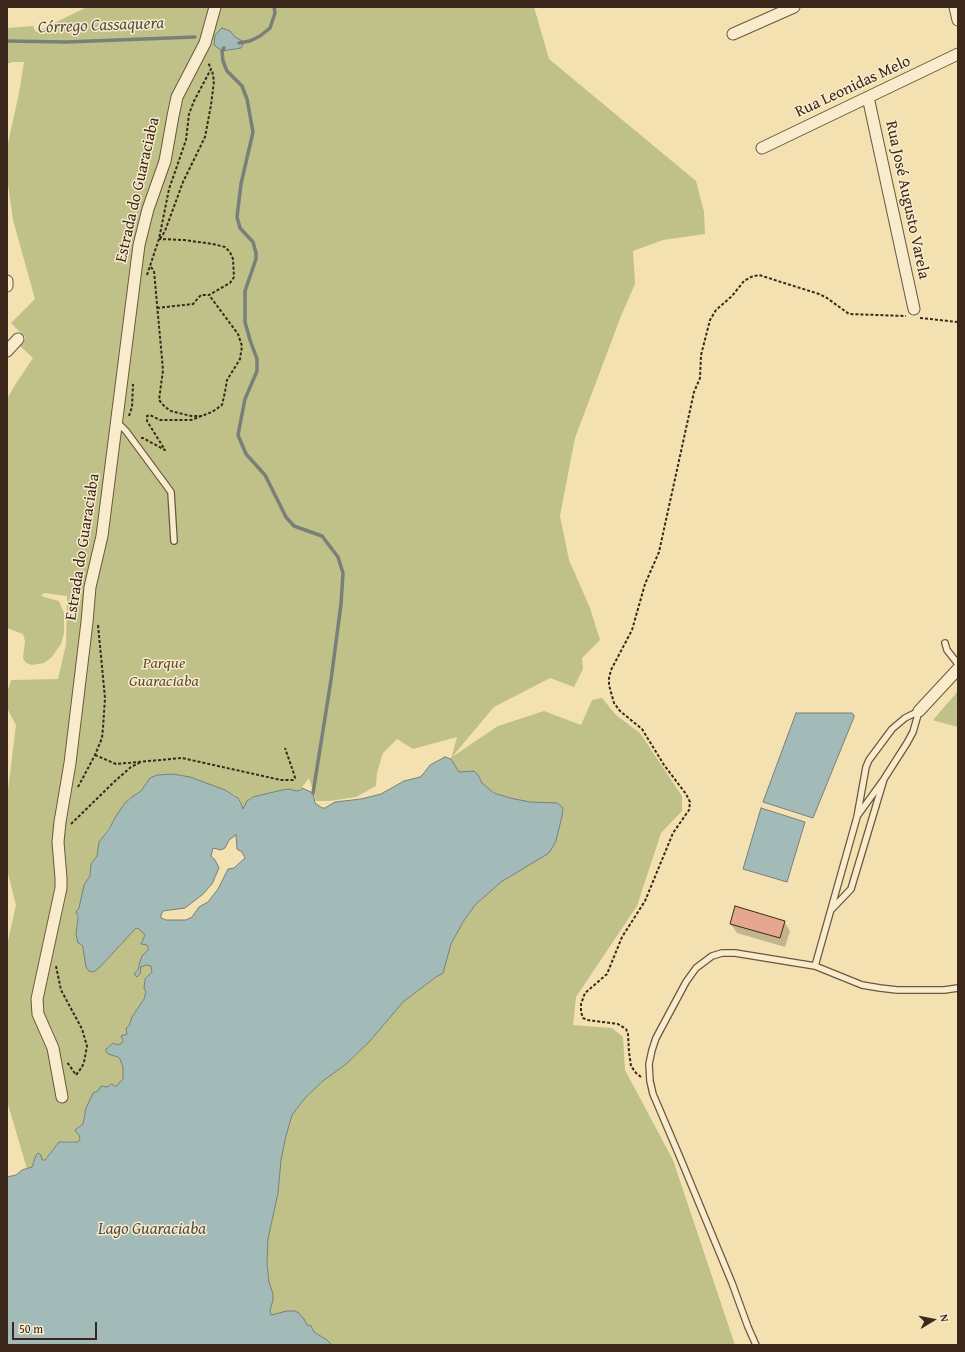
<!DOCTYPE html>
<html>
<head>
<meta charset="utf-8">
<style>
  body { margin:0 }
  #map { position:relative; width:965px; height:1352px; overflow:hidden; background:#f4e1b2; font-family:"Gentium Book Plus",serif }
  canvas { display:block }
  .frame { position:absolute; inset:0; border:8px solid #3c271b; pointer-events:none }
  .north { position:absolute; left:913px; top:1300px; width:40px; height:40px; -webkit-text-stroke:3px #f8eccd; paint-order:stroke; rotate:80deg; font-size:11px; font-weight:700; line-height:16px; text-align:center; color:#3c271b }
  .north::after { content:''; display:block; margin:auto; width:14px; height:18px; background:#3c271b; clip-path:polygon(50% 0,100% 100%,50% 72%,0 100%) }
  .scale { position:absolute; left:12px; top:1322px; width:85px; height:18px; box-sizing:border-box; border:2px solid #3c271b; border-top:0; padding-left:5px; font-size:12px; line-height:14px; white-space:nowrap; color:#3c271b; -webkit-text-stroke:3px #f8eccd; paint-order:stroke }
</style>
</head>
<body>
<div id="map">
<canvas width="965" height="1352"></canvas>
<div class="frame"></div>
<div class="north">N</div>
<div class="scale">50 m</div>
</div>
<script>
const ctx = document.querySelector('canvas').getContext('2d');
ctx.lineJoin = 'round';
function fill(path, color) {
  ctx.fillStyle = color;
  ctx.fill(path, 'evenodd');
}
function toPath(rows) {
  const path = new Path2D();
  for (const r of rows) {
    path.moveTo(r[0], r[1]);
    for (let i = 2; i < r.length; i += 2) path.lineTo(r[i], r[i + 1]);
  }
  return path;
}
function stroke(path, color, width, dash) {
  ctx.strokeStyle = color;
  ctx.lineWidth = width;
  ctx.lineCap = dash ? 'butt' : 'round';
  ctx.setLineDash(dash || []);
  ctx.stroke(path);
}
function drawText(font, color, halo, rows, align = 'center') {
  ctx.font = font + ' "Gentium Book Plus",serif';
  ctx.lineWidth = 3;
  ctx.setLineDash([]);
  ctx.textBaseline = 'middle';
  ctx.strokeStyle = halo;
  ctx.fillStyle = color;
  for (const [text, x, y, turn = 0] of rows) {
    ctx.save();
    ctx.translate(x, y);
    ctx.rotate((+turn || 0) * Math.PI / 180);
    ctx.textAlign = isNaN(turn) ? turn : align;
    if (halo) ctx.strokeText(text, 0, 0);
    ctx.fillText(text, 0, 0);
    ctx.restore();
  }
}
fill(toPath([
  [87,7,534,7,549,59,696,181,704,212,705,234,663,240,633,251,635,284,621,316,575,438,560,516,569,560,590,608,600,640,582,658,583,669,574,687,550,678,494,707,452,757,498,726,544,711,581,725,592,700,602,698,616,715,640,733,682,796,682,811,661,833,637,906,576,997,573,1025,612,1028,623,1037,625,1070,673,1160,735,1345,332,1345,314,1332,311,1326,307,1325,292,1311,274,1315,271,1315,270,1313,270,1307,273,1300,272,1291,269,1282,267,1264,268,1239,278,1193,281,1160,286,1136,292,1115,305,1098,324,1080,345,1065,370,1041,403,1002,436,977,442,973,451,944,463,922,475,905,501,882,549,853,556,841,562,816,563,808,557,803,530,802,510,798,494,793,482,783,478,775,471,771,459,772,451,759,457,737,413,749,397,739,383,753,377,773,376,786,356,797,329,801,316,801,309,778,299,791,289,789,277,791,253,797,250,798,243,810,240,800,235,795,225,790,182,775,173,774,157,775,141,791,128,800,99,842,97,856,91,864,90,876,88,879,81,899,79,908,77,910,77,922,76,928,77,939,83,948,86,967,101,966,136,928,139,929,145,934,141,944,147,945,148,950,142,956,139,968,135,972,141,966,146,965,151,966,152,972,145,979,144,982,146,992,145,996,141,1004,132,1017,129,1025,127,1027,127,1034,121,1039,123,1041,122,1043,118,1045,113,1043,106,1049,106,1051,120,1059,123,1067,124,1079,119,1083,117,1086,110,1084,107,1087,103,1087,98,1091,93,1093,86,1108,83,1124,76,1129,80,1139,78,1142,65,1141,57,1144,45,1160,42,1160,41,1158,35,1158,32,1167,27,1169,7,1101,7,945,16,905,7,870,7,798,16,725,7,708,7,693,11,680,58,679,66,644,67,596,44,593,41,596,59,601,64,613,64,633,61,644,52,657,44,663,32,665,26,663,23,658,25,641,23,634,7,628,7,399,15,385,33,358,20,346,26,338,11,323,35,299,13,220,7,177,7,148,19,93,24,62,13,62,7,64,7,28,33,26,36,32],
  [958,691,958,727,932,720,933,720]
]), '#c0c188');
const water = toPath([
  [222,28,230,31,235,37,244,42,241,48,222,51,214,45,215,35,222,28],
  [796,713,852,713,854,715,854,717,813,818,763,802,796,713],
  [445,757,451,759,459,772,474,771,478,775,482,783,494,793,510,798,530,802,557,803,563,808,562,816,556,841,549,853,501,882,475,905,463,922,451,944,443,973,436,977,403,1002,370,1041,345,1065,324,1080,305,1098,292,1115,286,1136,281,1160,278,1193,268,1239,267,1264,269,1282,273,1294,273,1300,270,1310,271,1315,287,1311,295,1311,299,1313,304,1319,307,1325,311,1326,314,1332,327,1340,332,1345,7,1345,7,1177,16,1175,22,1170,32,1167,36,1155,38,1153,41,1155,42,1160,45,1160,59,1142,78,1142,80,1139,79,1135,75,1131,76,1129,83,1124,86,1108,93,1093,98,1091,101,1086,107,1087,111,1084,115,1086,117,1086,119,1083,123,1079,123,1067,120,1059,118,1057,108,1054,106,1051,106,1049,113,1043,118,1045,122,1043,123,1041,121,1036,127,1034,126,1028,129,1026,132,1017,144,999,146,992,144,988,145,979,152,972,151,966,146,965,141,967,140,974,137,977,134,974,139,968,139,965,142,956,148,950,148,947,147,945,141,944,145,935,139,929,136,928,101,966,95,971,93,972,89,971,86,967,83,948,82,945,78,943,76,935,78,916,76,912,79,908,84,885,90,876,91,864,97,856,99,842,109,829,116,816,125,803,132,797,141,791,150,778,157,775,173,774,190,777,225,790,238,798,241,803,243,809,247,801,253,797,282,790,289,789,297,791,301,790,302,788,313,793,315,803,322,808,325,808,335,802,361,799,381,794,404,781,420,777,424,773,430,765,445,757],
  [236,835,237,849,242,852,245,858,234,868,228,869,218,889,208,902,199,907,192,917,186,920,166,920,161,918,161,915,163,911,185,908,202,895,212,884,219,868,215,860,211,856,213,848,221,850,225,848,229,840,236,835],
  [761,808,805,822,787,882,743,869,761,808]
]);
fill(water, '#a2bab8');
stroke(water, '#797f79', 1);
fill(toPath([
  [784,921,790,931,785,947,737,933,731,924]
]), '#0003');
stroke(toPath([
  [7,41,66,42,195,37],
  [239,43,250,41,260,36,270,28,275,13,274,7],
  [224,48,222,51,223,61,227,71,242,86,247,99,253,132,241,184,237,217,240,228,253,242,256,253,256,259,245,291,245,322,250,340,257,359,257,371,245,399,238,435,246,454,265,475,286,517,294,526,322,536,338,557,343,573,341,604,331,680,313,793]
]), '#797f79', 3.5);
const building = toPath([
  [735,906,785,921,780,938,730,924,735,906]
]);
fill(building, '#e5a88f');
stroke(building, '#3c271b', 1);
const service = toPath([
  [117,422,126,431,171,492,174,541],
  [945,643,947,650,958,664],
  [858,815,884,779,907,743,913,732,919,711],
  [831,910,851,889,884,779],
  [815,966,862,985,880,988,897,990,944,990,958,988],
  [756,1345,748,1327,732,1283,679,1155,653,1094,650,1081,649,1064,652,1050,656,1038,686,982,696,968,712,956,722,953,735,953,815,966,857,817,866,767,869,760,892,729,905,718,919,711]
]);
const minor = toPath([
  [955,7,958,20],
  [733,34,794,7],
  [868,97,914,309],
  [762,148,958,54],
  [7,281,7,286],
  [7,351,18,339],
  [919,711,958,669],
  [62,1097,53,1048,38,1014,37,999,61,888,61,878,58,842,60,822,70,763,87,622,90,587,102,536,139,245,148,209,165,161,173,116,177,97,205,43,215,7]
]);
stroke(service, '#6a5641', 8);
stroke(minor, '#6a5641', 13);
stroke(toPath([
  [160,239,165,231,183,182,205,137,211,105,214,81,212,70],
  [151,267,154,271,163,370,159,400,165,407,171,411,191,416,202,416],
  [147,275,159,239,169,189,186,140,189,114,194,101,211,69,208,62],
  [157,308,193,304,201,295,209,295,230,283,234,277,233,259,230,252,225,247,213,244,184,240,159,239],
  [920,318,958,322],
  [129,416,132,407,133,384],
  [141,438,143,438,165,450,147,421,147,416,150,415,160,420,191,420,212,412,222,405,225,392,227,380,240,359,242,346,238,334,209,295],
  [95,755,116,764,182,758,281,780,293,780,295,778,294,774,285,748],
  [78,787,95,755,102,738,103,728,105,698,98,625],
  [71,824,115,781,131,767,141,762],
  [56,966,61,990,82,1029,87,1046,84,1062,82,1067,76,1075,67,1062],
  [641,1077,636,1073,631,1066,629,1052,628,1034,626,1029,618,1024,587,1020,583,1018,581,1012,581,1004,585,993,607,974,622,937,645,901,673,833,689,810,690,802,686,794,664,765,642,729,620,711,614,703,609,685,609,678,611,670,632,630,645,584,659,552,694,392,700,378,701,355,710,320,716,310,732,296,744,281,751,277,759,275,819,294,827,298,849,314,906,316]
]), '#3c271b', 2, [3, 2]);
stroke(service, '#f8eccd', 5.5);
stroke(minor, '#f8eccd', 11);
drawText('16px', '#3c271b', '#f8eccd', [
  ["Rua Leonidas Melo",853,87,-25],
  ["Estrada do Guaraciaba",138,190,-77],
  ["Rua José Augusto Varela",907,200,78],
  ["Estrada do Guaraciaba",83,547,-81]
]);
drawText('italic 16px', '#5d4e36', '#f8eccd', [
  ["Parque",164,664],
  ["Guaraciaba",164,682]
]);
drawText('italic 17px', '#564c42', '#f8eccd', [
  ["Córrego Cassaquera",101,26,-2],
  ["Lago Guaraciaba",152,1230]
]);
</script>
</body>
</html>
